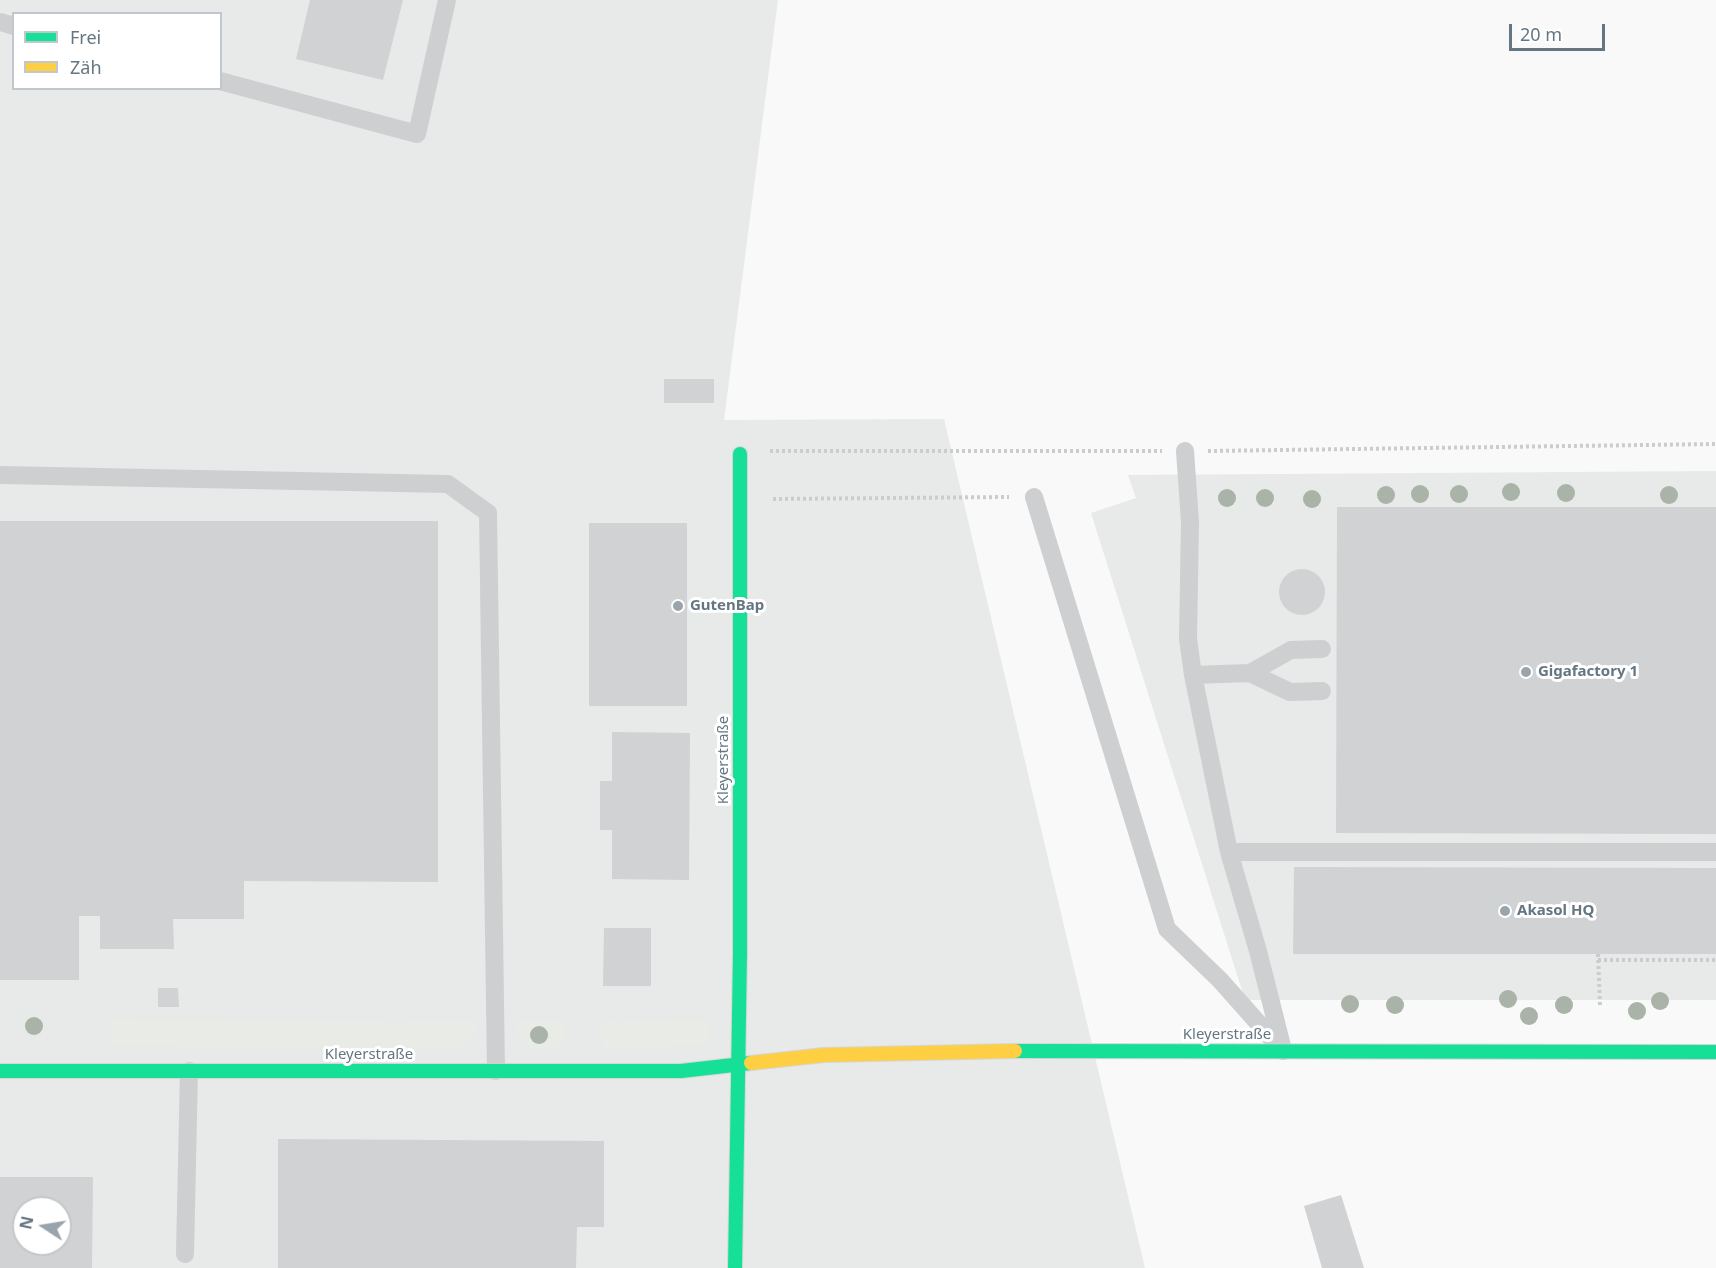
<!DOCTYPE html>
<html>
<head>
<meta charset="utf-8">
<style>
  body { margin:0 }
  #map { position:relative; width:1716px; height:1268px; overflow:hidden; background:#f9f9f9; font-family:"Noto Sans",sans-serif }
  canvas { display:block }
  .legend { position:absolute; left:12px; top:12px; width:210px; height:78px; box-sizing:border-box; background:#fff; border:2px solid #c1c8cd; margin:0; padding:8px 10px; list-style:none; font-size:18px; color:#657683 }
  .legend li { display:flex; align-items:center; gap:12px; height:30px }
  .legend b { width:30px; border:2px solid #c1c8cd }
  .north { position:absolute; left:12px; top:1196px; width:60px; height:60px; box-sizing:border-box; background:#fff; border:2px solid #c1c8cd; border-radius:50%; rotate:282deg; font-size:16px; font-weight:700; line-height:24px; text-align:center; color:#657683 }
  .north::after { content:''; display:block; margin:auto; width:21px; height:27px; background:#99a4ac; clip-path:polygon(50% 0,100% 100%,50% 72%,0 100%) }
  .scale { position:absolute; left:1509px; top:24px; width:96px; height:27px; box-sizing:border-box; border:3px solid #657683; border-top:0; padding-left:8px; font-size:18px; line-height:21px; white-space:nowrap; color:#657683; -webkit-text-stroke:4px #fff; paint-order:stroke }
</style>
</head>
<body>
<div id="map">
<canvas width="1716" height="1268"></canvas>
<ul class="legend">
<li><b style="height:8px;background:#16e098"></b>Frei</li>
<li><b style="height:8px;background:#ffcf43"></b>Zäh</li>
</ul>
<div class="north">N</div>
<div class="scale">20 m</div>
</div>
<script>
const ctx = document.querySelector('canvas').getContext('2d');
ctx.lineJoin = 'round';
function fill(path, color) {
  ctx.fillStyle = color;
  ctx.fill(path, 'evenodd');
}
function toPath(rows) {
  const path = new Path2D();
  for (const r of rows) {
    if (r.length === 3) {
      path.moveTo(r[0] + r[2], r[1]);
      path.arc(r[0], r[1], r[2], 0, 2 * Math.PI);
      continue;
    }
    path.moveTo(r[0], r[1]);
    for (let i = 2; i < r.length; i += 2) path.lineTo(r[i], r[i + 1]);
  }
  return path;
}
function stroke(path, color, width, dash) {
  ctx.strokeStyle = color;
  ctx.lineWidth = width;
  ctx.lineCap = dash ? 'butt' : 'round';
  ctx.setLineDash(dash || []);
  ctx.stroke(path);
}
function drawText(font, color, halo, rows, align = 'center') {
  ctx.font = font + ' "Noto Sans",sans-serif';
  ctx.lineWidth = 6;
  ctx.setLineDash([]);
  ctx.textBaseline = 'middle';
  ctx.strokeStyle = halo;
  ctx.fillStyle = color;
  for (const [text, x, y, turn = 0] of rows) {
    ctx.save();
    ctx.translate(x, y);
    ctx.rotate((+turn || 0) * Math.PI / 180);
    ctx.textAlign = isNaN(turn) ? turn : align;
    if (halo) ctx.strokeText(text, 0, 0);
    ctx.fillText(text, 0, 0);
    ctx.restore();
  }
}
fill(toPath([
  [0,0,778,0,724,420,944,419,1145,1268,0,1268],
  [14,14,220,14,220,88,14,88],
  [24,1208,60,1208,60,1244,24,1244],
  [1716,471,1716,1000,1245,1000,1091,513,1136,498,1128,475]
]), '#e8e9e9');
fill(toPath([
  [111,1020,477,1022,477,1030,457,1049,111,1046],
  [702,1020,710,1028,711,1035,703,1046,607,1048,601,1043,601,1022],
  [517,1022,566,1022,564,1043,558,1047,531,1048,518,1033]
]), '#e8ebe6');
fill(toPath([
  [310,0,403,0,383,80,296,59],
  [664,379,714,379,714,403,664,403],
  [1337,507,1716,507,1716,834,1336,833],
  [0,521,438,521,438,882,244,881,244,919,173,919,174,949,100,949,100,916,79,916,79,980,0,980],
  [589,523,687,523,687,706,589,706],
  [1302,592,23],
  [612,732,690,733,689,880,612,879,612,830,600,830,600,781,612,781],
  [1294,867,1716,868,1716,954,1293,954],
  [604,928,651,928,651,986,603,986],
  [158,988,178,988,179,1007,158,1007],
  [278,1139,604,1141,604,1227,577,1227,576,1268,278,1268],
  [0,1177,93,1177,92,1268,0,1268],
  [24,1208,60,1208,60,1244,24,1244],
  [1341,1195,1364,1268,1322,1268,1304,1206]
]), '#d0d2d3');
const fast = toPath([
  [1015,1051,1716,1052],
  [0,1071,681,1071,751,1063],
  [735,1268,740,953,740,454]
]);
const slow = toPath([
  [751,1063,824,1055,1015,1051]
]);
stroke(fast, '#d5d6d7', 16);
stroke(slow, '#d5d6d7', 16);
stroke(toPath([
  [770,451,1162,451],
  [1208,451,1716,444],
  [773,499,1009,497],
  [1598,954,1600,1005],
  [1598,960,1716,960]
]), '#cbcccd', 4, [3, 3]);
stroke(toPath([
  [0,22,14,26],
  [220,81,417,134,447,0],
  [1185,451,1190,522,1188,639,1193,675,1229,852,1258,951,1283,1050],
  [0,475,448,484,488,513,496,1071],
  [1034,497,1167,929,1220,980,1283,1051],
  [1193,675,1250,673],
  [1322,691,1290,692,1250,673,1291,650,1322,649],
  [1229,852,1716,852],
  [185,1254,189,1071]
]), '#cecfd0', 18);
stroke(fast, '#16e098', 14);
stroke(slow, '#ffcf43', 14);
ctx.fillStyle = '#a9b3a7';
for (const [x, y] of [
  [1511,492],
  [1566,493],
  [1420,494],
  [1459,494],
  [1386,495],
  [1669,495],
  [1227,498],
  [1265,498],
  [1312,499],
  [1508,999],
  [1660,1001],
  [1350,1004],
  [1395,1005],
  [1564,1005],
  [1637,1011],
  [1529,1016],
  [34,1026],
  [539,1035]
]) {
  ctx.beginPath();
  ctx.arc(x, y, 9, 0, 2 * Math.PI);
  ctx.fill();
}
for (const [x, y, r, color] of [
  [678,606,6,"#99a4ac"],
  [1526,672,6,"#99a4ac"],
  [1505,911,6,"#99a4ac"]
]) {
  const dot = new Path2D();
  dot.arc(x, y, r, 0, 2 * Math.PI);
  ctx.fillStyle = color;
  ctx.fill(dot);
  stroke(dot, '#fff', 2);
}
drawText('bold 15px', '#657683', '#fff', [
  ["GutenBap",690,606],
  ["Gigafactory 1",1538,672],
  ["Akasol HQ",1517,911]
], 'left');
drawText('15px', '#657683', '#fff', [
  ["Kleyerstraße",724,760,-90],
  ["Kleyerstraße",1227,1035],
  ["Kleyerstraße",369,1055]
]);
</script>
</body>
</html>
